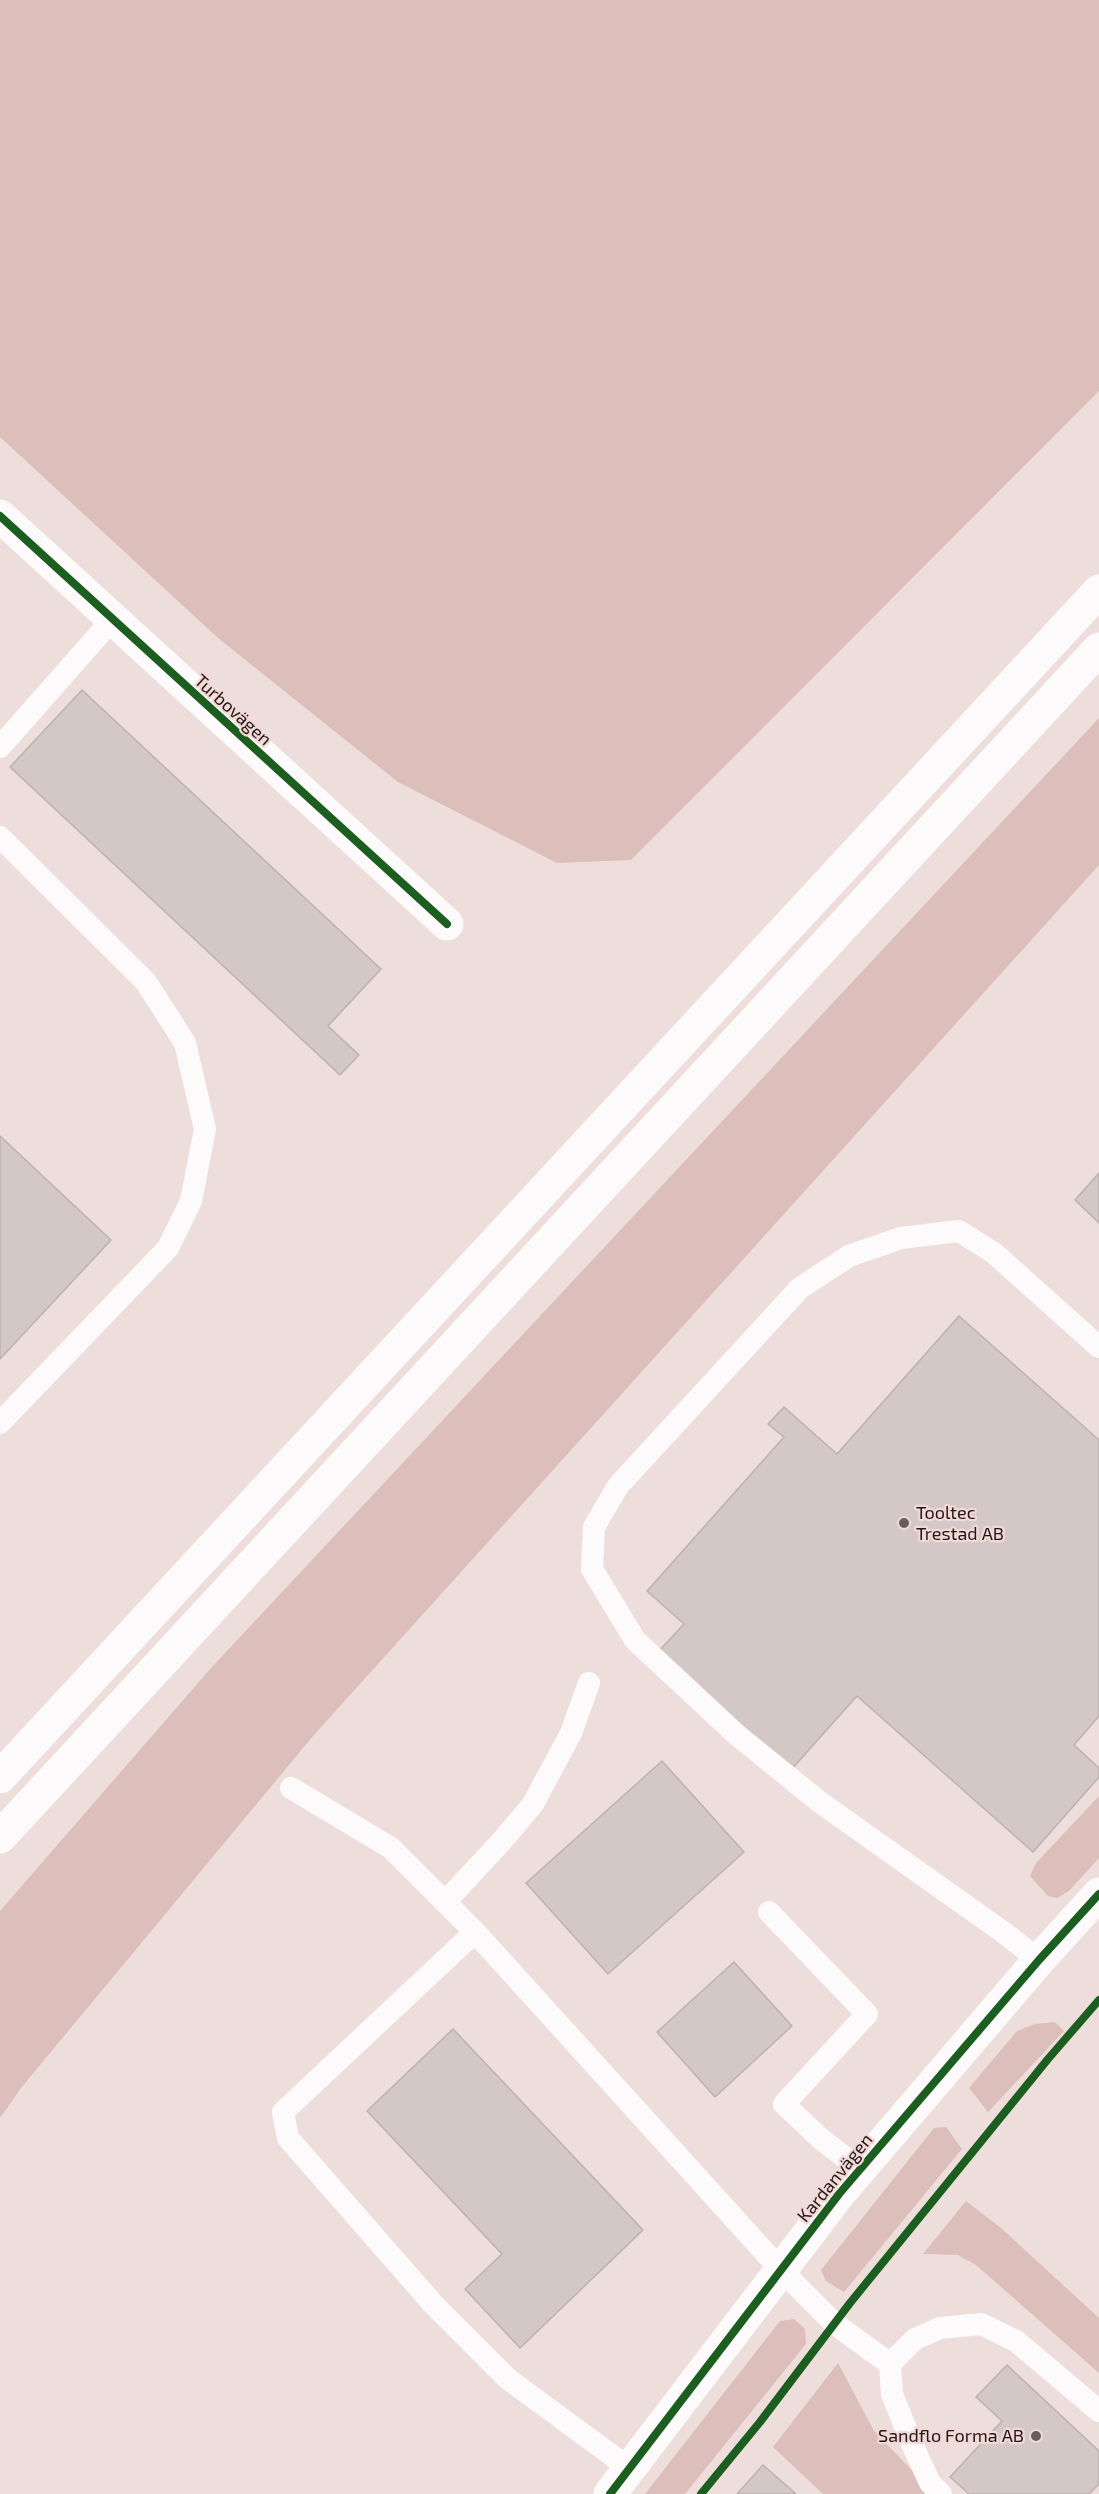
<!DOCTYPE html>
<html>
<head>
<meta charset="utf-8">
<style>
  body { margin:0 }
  canvas { display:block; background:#eddedc }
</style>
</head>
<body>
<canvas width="1099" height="2494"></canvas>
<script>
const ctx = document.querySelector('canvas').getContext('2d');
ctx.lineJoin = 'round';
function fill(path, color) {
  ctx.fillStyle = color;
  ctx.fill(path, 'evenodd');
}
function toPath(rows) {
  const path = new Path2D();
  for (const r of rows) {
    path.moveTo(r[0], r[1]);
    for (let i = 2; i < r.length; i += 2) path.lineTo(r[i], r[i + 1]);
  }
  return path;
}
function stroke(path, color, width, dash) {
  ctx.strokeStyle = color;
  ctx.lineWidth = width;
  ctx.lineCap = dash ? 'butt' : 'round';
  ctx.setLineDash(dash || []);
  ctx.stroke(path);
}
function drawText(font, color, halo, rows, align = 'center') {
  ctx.font = font + ' "Exo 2",sans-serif';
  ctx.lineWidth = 4.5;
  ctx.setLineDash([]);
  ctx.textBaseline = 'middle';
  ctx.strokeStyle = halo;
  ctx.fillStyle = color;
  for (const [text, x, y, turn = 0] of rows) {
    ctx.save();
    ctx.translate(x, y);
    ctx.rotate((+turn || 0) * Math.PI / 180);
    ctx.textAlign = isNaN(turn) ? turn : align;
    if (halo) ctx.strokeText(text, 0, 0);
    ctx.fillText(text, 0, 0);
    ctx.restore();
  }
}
fill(toPath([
  [0,0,1099,0,1099,391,631,860,557,863,398,782,218,638,0,437],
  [1099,718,1099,865,313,1736,21,2088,0,2118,0,1911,211,1668],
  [1099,1796,1099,1858,1069,1891,1057,1898,1048,1896,1030,1876,1036,1863],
  [1055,2022,1064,2031,988,2112,969,2088,1017,2031,1035,2024],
  [946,2127,962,2149,844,2292,826,2281,821,2270,934,2128],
  [966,2201,1001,2228,1099,2318,1099,2373,976,2265,958,2255,923,2254],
  [794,2319,805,2329,806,2344,685,2494,645,2494,780,2321],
  [838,2363,874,2431,935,2494,823,2494,773,2447]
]), '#dcbeba');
const building = toPath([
  [82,690,381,969,328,1026,359,1055,340,1075,10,767,82,690],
  [0,1136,111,1240,0,1359,0,1136],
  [1099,1173,1099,1223,1075,1200,1099,1173],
  [959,1316,1099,1440,1099,1716,1074,1745,1099,1768,1099,1777,1033,1852,857,1696,790,1771,657,1653,684,1624,647,1591,784,1437,768,1424,784,1407,837,1454,959,1316],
  [662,1761,744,1852,608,1974,526,1883,662,1761],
  [734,1962,792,2026,715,2097,657,2032,734,1962],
  [453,2029,643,2230,520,2348,465,2289,502,2254,367,2111,453,2029],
  [1007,2365,1099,2451,1099,2484,1089,2494,969,2494,950,2477,1002,2421,976,2397,1007,2365],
  [763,2465,796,2494,737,2494,763,2465]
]);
fill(building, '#d3c8c6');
stroke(building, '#bdb1af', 1.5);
stroke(toPath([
  [0,747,112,620],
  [0,837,146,982,185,1043,205,1129,191,1201,168,1248,0,1423],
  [291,1788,391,1848,475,1932,781,2270,835,2324,890,2364,892,2394,912,2444,930,2483,941,2494],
  [445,1902,501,1842,533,1804,571,1733,589,1683],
  [769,1912,867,2014,784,2104,821,2139,860,2169],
  [475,1932,283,2112,288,2138,434,2305,508,2379,629,2468],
  [1039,1960,1003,1932,821,1803,737,1735,635,1640,592,1569,594,1527,618,1486,800,1288,849,1256,901,1238,959,1231,994,1253,1099,1347],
  [890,2364,915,2339,940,2328,981,2324,1016,2341,1099,2411]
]), '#fcfafa', 22);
stroke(toPath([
  [0,516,447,924]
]), '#fcfafa', 33);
stroke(toPath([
  [610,2494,839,2194,1039,1960,1099,1894]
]), '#fcfafa', 33);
stroke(toPath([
  [0,1777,1099,591],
  [0,1837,1099,649]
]), '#fcfafa', 33);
stroke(toPath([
  [0,516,447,924],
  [610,2494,839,2194,1039,1960,1099,1894],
  [701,2494,760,2422,850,2303,1048,2059,1099,2000]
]), '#1b5e20', 8);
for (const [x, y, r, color] of [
  [904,1523,6,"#685d5c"],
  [1036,2436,6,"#685d5c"]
]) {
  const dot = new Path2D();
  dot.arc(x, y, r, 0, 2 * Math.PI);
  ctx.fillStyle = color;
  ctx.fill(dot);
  stroke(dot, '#f3d9d6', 2);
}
drawText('18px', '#211817', '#f3d9d6', [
  ["Turbovägen",233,710,42],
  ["Kardanvägen",835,2178,-51]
]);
drawText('18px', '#211817', '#f3d9d6', [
  ["Tooltec",916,1513],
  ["Trestad AB",916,1534],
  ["Sandflo Forma AB",1024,2436,"right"]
], 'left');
</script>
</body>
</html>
